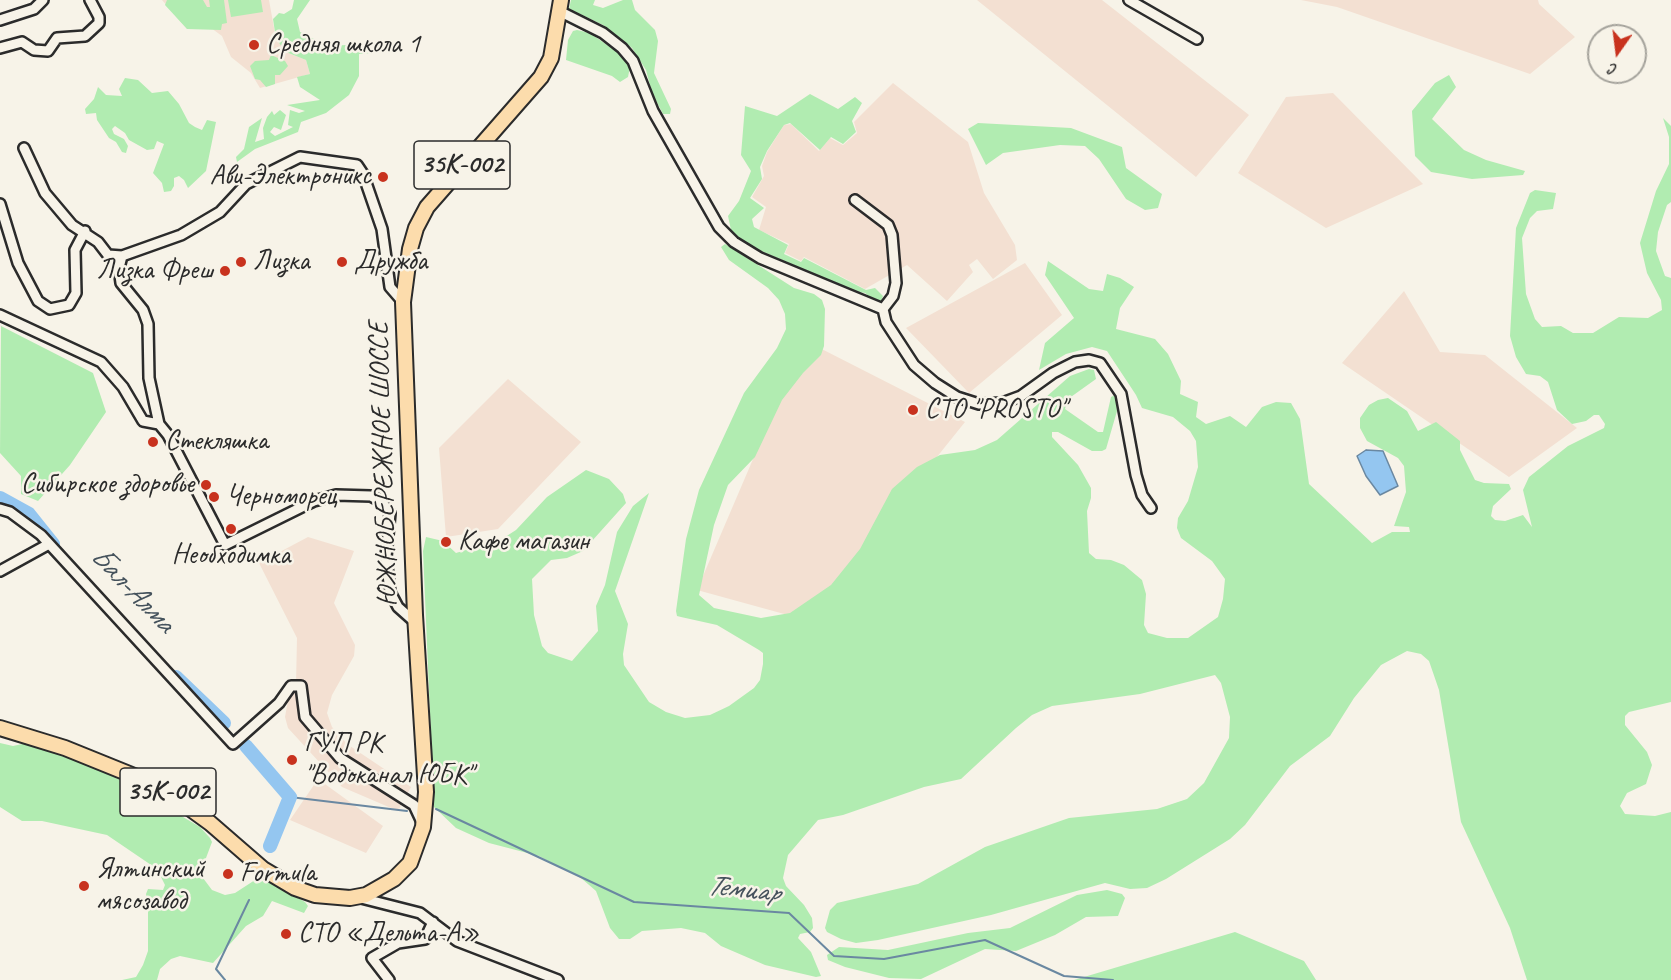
<!DOCTYPE html>
<html>
<head>
<meta charset="utf-8">
<style>
  body { margin:0 }
  #map { position:relative; width:1671px; height:980px; overflow:hidden; background:#f7f3e8; font-family:Caveat,sans-serif }
  canvas { display:block }
  .north { position:absolute; left:1587px; top:24px; width:60px; height:60px; box-sizing:border-box; background:#f7f3e8; border:2px solid #a5a39c; border-radius:50%; rotate:194deg; font-size:16px; font-weight:700; line-height:24px; text-align:center; color:#2b2b2b }
  .north::after { content:''; display:block; margin:auto; width:21px; height:27px; background:#c8321e; clip-path:polygon(50% 0,100% 100%,50% 72%,0 100%) }
</style>
</head>
<body>
<div id="map">
<canvas width="1671" height="980"></canvas>
<div class="north">С</div>
</div>
<script>
const ctx = document.querySelector('canvas').getContext('2d');
ctx.lineJoin = 'round';
function fill(path, color) {
  ctx.fillStyle = color;
  ctx.fill(path, 'evenodd');
}
function toPath(rows) {
  const path = new Path2D();
  for (const r of rows) {
    path.moveTo(r[0], r[1]);
    for (let i = 2; i < r.length; i += 2) path.lineTo(r[i], r[i + 1]);
  }
  return path;
}
function stroke(path, color, width, dash) {
  ctx.strokeStyle = color;
  ctx.lineWidth = width;
  ctx.lineCap = dash ? 'butt' : 'round';
  ctx.setLineDash(dash || []);
  ctx.stroke(path);
}
function drawText(font, color, halo, rows, align = 'center') {
  ctx.font = font + ' Caveat,sans-serif';
  ctx.lineWidth = 5;
  ctx.setLineDash([]);
  ctx.textBaseline = 'middle';
  ctx.strokeStyle = halo;
  ctx.fillStyle = color;
  for (const [text, x, y, turn = 0] of rows) {
    ctx.save();
    ctx.translate(x, y);
    ctx.rotate((+turn || 0) * Math.PI / 180);
    ctx.textAlign = isNaN(turn) ? turn : align;
    if (halo) ctx.strokeText(text, 0, 0);
    ctx.fillText(text, 0, 0);
    ctx.restore();
  }
}
fill(toPath([
  [162,0,269,0,276,39,286,52,306,60,310,74,260,88,251,73,231,57,222,36,211,28,187,29],
  [977,0,1102,0,1249,115,1196,177],
  [1301,0,1538,0,1539,4,1575,37,1530,74,1337,7],
  [893,83,968,142,984,193,1015,245,1017,260,993,279,977,259,969,265,973,272,947,301,907,265,865,289,804,257,801,261,785,253,789,244,759,230,766,207,752,197,764,176,762,166,767,152,784,125,791,124,819,151,830,138,843,145,857,133,854,122],
  [1333,93,1423,184,1326,228,1238,173,1286,97],
  [1025,263,1062,315,969,393,906,328],
  [1404,291,1440,352,1485,355,1577,428,1509,477,1342,363],
  [804,340,965,422,806,620,697,590],
  [508,379,581,442,498,529,446,537,439,448],
  [308,537,354,551,334,603,355,645,354,656,332,695,327,713,332,727,347,744,411,787,398,811,342,787,288,728,285,717,288,700,296,684,297,638,259,563],
  [318,779,383,826,366,853,290,820]
]), '#f3e0d2');
fill(toPath([
  [167,0,203,0,207,7,210,7,209,0,224,0,227,23,222,24,221,30,187,29,165,5],
  [228,0,261,0,263,12,231,17],
  [294,0,310,0,297,19,300,32,329,46,364,44,373,49,373,53,359,54,359,76,349,95,326,113,301,122,298,132,255,149,237,162,236,157,244,149,249,127,262,118,255,142,264,139,263,128,267,117,272,111,274,115,280,110,286,115,281,130,274,127,270,132,275,136,293,127,288,125,290,110,299,113,305,111,287,105,320,100,300,87,297,77,310,74,306,60,286,52,276,39,273,19,279,13,284,14,292,9],
  [571,0,595,0,593,5,603,8,623,0,632,0,635,10,655,30,658,41,654,73,671,109,670,114,663,114,652,93,646,70,632,48,603,25,569,9],
  [577,30,590,33,624,57,630,67,628,77,620,82,612,76,566,60,568,40,573,31],
  [271,55,285,61,288,66,280,75,275,75,275,84,266,87,260,80,255,79,250,66,255,61,269,60],
  [1449,75,1456,87,1432,119,1464,150,1486,160,1525,171,1523,175,1472,179,1431,172,1415,156,1412,111,1435,83],
  [125,78,138,80,152,93,168,91,179,104,189,123,195,127,202,130,207,120,216,122,206,171,188,188,184,180,179,176,174,178,174,186,171,191,164,192,162,183,153,173,164,144,157,141,154,149,147,150,129,140,125,133,115,126,112,129,114,134,124,139,128,146,126,153,122,152,116,142,109,138,97,120,96,113,86,114,85,109,94,99,98,87,106,95,122,96,119,89],
  [810,94,838,109,855,97,862,103,852,121,856,132,843,144,831,137,820,150,790,123,784,125,767,151,760,167,762,179,750,198,764,208,752,219,754,227,788,245,784,254,801,262,804,258,866,290,875,288,883,296,881,301,876,302,865,293,854,291,738,241,731,230,728,216,739,201,751,171,741,155,745,106,777,116],
  [1663,118,1671,126,1671,202,1667,205,1658,232,1656,251,1665,276,1671,278,1671,702,1629,712,1625,716,1625,725,1647,752,1652,765,1646,784,1627,793,1620,806,1625,814,1655,816,1671,812,1671,980,1527,980,1510,928,1461,822,1439,690,1429,661,1421,654,1407,651,1381,665,1354,698,1330,736,1290,766,1245,825,1230,839,1166,879,1147,888,1130,889,1105,883,991,915,878,940,856,943,841,939,827,932,825,928,830,910,837,903,918,884,985,847,1069,818,1157,809,1187,799,1204,783,1229,738,1230,717,1221,683,1215,675,1140,694,1052,706,1032,715,1016,728,961,779,924,787,843,815,818,820,788,855,783,878,786,886,804,905,812,918,813,928,810,932,800,934,798,938,811,952,821,976,816,977,765,965,721,946,705,933,681,928,642,931,630,939,619,939,610,928,596,891,581,878,539,856,489,843,456,828,434,807,423,551,426,537,443,541,456,553,502,539,516,530,547,497,586,470,609,479,623,494,626,503,583,551,567,558,551,560,532,579,534,615,542,646,548,653,572,661,598,631,596,606,605,585,617,532,633,506,649,493,615,591,628,624,623,654,624,665,649,702,666,712,685,718,710,715,729,706,754,688,760,680,763,664,763,653,759,650,717,625,681,617,677,616,676,611,686,539,699,490,744,393,777,348,786,329,785,314,779,300,768,288,729,260,721,247,725,244,794,288,814,294,822,300,825,309,824,346,821,355,803,373,782,400,755,457,728,485,714,525,699,595,714,608,761,618,790,613,831,585,860,549,892,489,917,467,940,455,975,450,997,440,1070,376,1089,369,1094,370,1096,379,1068,399,1065,409,1098,432,1103,432,1111,397,1115,395,1117,411,1106,449,1102,451,1092,451,1058,432,1052,432,1052,437,1078,465,1091,488,1091,498,1087,511,1089,553,1096,559,1111,560,1124,565,1142,580,1146,594,1144,625,1148,633,1167,638,1188,638,1218,617,1223,599,1225,579,1212,561,1181,538,1177,528,1178,518,1188,501,1198,467,1196,441,1190,431,1173,417,1142,408,1136,395,1107,351,1092,347,1066,354,1039,370,1045,343,1074,318,1045,275,1048,261,1089,289,1103,291,1107,274,1120,278,1134,287,1120,308,1116,329,1155,339,1168,354,1181,381,1180,394,1198,402,1196,417,1206,424,1230,416,1246,427,1262,407,1276,402,1291,403,1300,419,1309,484,1372,543,1392,532,1410,532,1409,527,1394,526,1406,492,1404,466,1398,458,1367,441,1360,428,1360,418,1369,405,1378,400,1388,398,1407,411,1418,431,1436,422,1460,441,1460,450,1475,480,1484,483,1509,484,1511,489,1493,506,1491,516,1495,520,1505,521,1523,515,1532,527,1523,490,1529,477,1568,446,1604,428,1605,424,1599,415,1594,415,1586,421,1572,424,1557,410,1548,382,1540,376,1526,374,1516,357,1510,336,1516,228,1530,193,1535,190,1556,193,1553,209,1537,211,1530,218,1522,238,1526,294,1535,319,1542,327,1561,326,1573,333,1593,333,1619,317,1648,318,1662,310,1661,300,1647,273,1640,243,1656,191,1669,164,1669,137],
  [978,123,1071,128,1122,147,1126,168,1162,194,1158,208,1145,210,1126,199,1099,159,1085,146,1060,145,1003,153,986,165,968,129],
  [1,326,93,373,106,412,70,465,38,501,21,494,21,476,0,453],
  [0,743,13,746,27,743,37,745,110,774,200,827,210,838,212,842,200,874,212,890,225,895,235,893,255,880,270,882,305,902,308,906,304,913,272,901,263,916,246,926,213,963,180,956,171,959,160,969,157,980,122,980,136,977,143,965,148,951,148,903,146,894,148,889,163,890,165,885,157,869,107,835,42,821,22,821,0,807],
  [1107,890,1122,894,1125,898,1118,916,1086,917,1055,935,1016,951,985,949,921,979,889,978,845,967,828,960,827,955,839,947,888,950,968,933,1010,928,1077,895],
  [1235,932,1304,961,1316,980,1074,980]
]), '#b1ecb1');
const water = toPath([
  [1366,450,1383,451,1398,486,1380,495,1366,476,1357,456,1366,450]
]);
fill(water, '#94c6f0');
stroke(water, '#6a88a1', 1.5);
stroke(toPath([
  [290,797,407,811],
  [436,809,634,902,789,913,834,956,884,959,985,940,1064,976,1113,980],
  [225,980,216,969,249,900]
]), '#6a88a1', 2);
stroke(toPath([
  [0,498,29,514,53,544],
  [176,677,224,723],
  [246,746,290,797,270,846]
]), '#94c6f0', 14);
const minor = toPath([
  [1129,0,1197,39],
  [565,14,603,33,622,48,633,61,653,111,719,227,734,242,760,258,883,309,886,322,914,365,935,383,957,397,979,404,1002,403,1021,396,1053,373,1075,362,1089,360,1100,363,1121,394,1136,475,1142,495,1151,508],
  [0,20,34,9,43,0],
  [0,48,22,42,34,50,48,51,57,38,85,36,99,23,99,17,90,0],
  [24,148,45,193,72,225,98,242,108,255,122,256,181,235,220,212,246,184,300,157,357,165,363,174,382,229,390,287,403,302],
  [855,200,888,225,892,235,896,283,893,296,883,309],
  [0,204,18,263,38,301,50,309,69,305,76,293,75,250,85,231],
  [122,256,119,268,121,283,143,310,148,324,149,378,159,424,168,435,225,545,314,501,336,495,371,496,382,502,390,513,386,557,390,592,398,607,416,623],
  [0,315,101,362,123,387,143,421,159,424],
  [0,509,10,512,41,535,233,744,279,703,291,686,301,686,305,717,340,758,414,805,421,820],
  [0,571,49,544],
  [361,898,420,913,457,941,558,980],
  [389,980,372,958,398,943,425,939,433,922]
]);
const highway = toPath([
  [0,728,65,748,159,786,210,823,263,869,295,888,315,895,350,898,366,895,394,879,410,863,423,827,426,792,415,615,403,302,410,249,416,228,427,207,541,77,551,58,561,0]
]);
stroke(minor, '#2b2b2b', 14);
stroke(highway, '#2b2b2b', 18);
stroke(minor, '#f7f3e8', 9);
stroke(highway, '#fcdcac', 14);
for (const [x, y, r, color] of [
  [254,45,6,"#c8321e"],
  [383,177,6,"#c8321e"],
  [241,262,6,"#c8321e"],
  [342,262,6,"#c8321e"],
  [225,271,6,"#c8321e"],
  [913,410,6,"#c8321e"],
  [153,442,6,"#c8321e"],
  [206,485,6,"#c8321e"],
  [214,497,6,"#c8321e"],
  [231,529,6,"#c8321e"],
  [446,542,6,"#c8321e"],
  [292,760,6,"#c8321e"],
  [228,874,6,"#c8321e"],
  [84,886,6,"#c8321e"],
  [286,934,6,"#c8321e"]
]) {
  const dot = new Path2D();
  dot.arc(x, y, r, 0, 2 * Math.PI);
  ctx.fillStyle = color;
  ctx.fill(dot);
  stroke(dot, '#f7f3e8', 2);
}
for (const [x, y, w] of [
  [462,165,96],
  [168,792,96]
]) {
  const box = new Path2D();
  box.roundRect(x - w / 2, y - 24, w, 48, 4.5);
  ctx.fillStyle = '#f7f3e8';
  ctx.fill(box);
  stroke(box, '#2b2b2b', 1.5);
}
drawText('bold 27px', '#2b2b2b', null, [
  ["35К-002",462,165],
  ["35К-002",168,792]
]);
drawText('28px', '#2b2b2b', '#f7f3e8', [
  ["Средняя школа 1",266,45],
  ["Ави-Электроникс",371,177,"right"],
  ["Лизка",253,262],
  ["Дружба",354,262],
  ["Лизка Фреш",213,271,"right"],
  ["СТО \"PROSTO\"",925,410],
  ["Стекляшка",165,442],
  ["Сибирское здоровье",194,485,"right"],
  ["Черноморец",226,497],
  ["Кафе магазин",458,542],
  ["Необходимка",231,556,"center"],
  ["ГУП РК",304,744],
  ["\"Водоканал ЮБК\"",304,776],
  ["Ялтинский",96,870],
  ["мясозавод",96,902],
  ["Formula",240,874],
  ["СТО «Дельта-А»",298,934]
], 'left');
drawText('28px', '#2b2b2b', '#f7f3e8', [
  ["ЮЖНОБЕРЕЖНОЕ ШОССЕ",384,464,-92]
]);
drawText('italic 30px', '#45525c', '#f7f3e8', [
  ["Бал-Алма",132,590,46],
  ["Темиар",743,890,6]
]);
</script>
</body>
</html>
